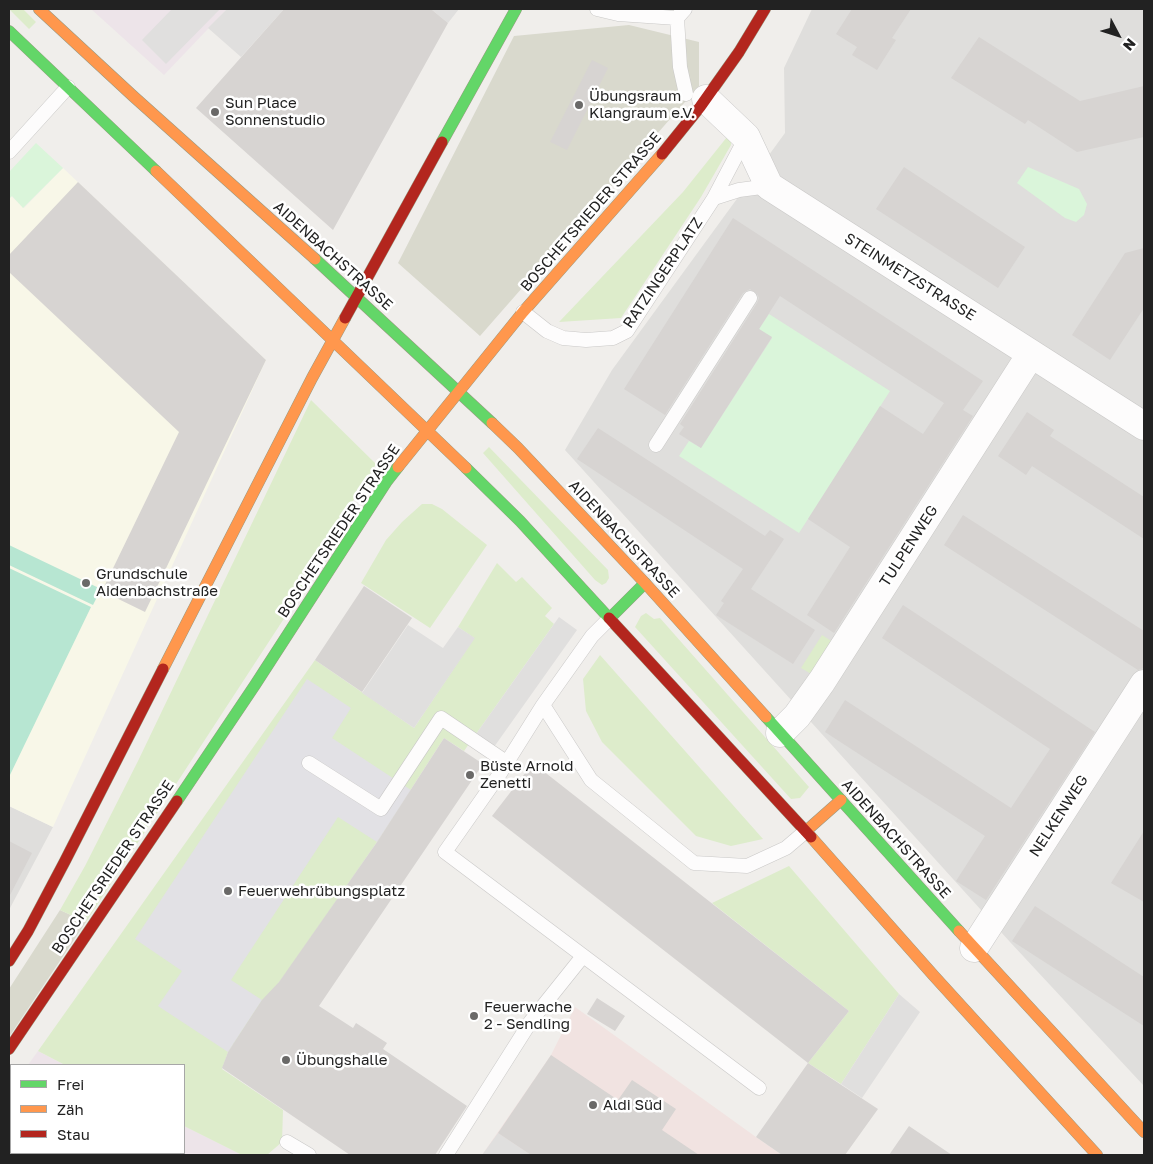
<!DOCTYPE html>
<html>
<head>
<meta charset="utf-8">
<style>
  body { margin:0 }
  #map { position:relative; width:1153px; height:1164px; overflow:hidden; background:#f0eeeb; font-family:"Golos Text",sans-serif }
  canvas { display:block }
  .frame { position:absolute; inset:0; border:10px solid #222; pointer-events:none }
  .legend { position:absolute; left:10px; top:1064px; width:175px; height:90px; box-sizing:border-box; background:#fff; border:1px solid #a7a7a7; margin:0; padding:6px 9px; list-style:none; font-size:15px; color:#222 }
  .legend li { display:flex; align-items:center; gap:10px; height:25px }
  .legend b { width:25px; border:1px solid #a7a7a7 }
  .north { position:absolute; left:1093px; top:10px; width:50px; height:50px; -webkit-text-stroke:4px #fff; paint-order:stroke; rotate:130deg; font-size:14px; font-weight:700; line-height:20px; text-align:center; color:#222 }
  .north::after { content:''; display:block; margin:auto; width:18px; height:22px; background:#222; clip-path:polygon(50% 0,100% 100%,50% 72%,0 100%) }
</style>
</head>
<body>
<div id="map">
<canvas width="1153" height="1164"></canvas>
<div class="frame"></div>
<ul class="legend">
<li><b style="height:6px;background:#63d668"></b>Frei</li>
<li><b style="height:6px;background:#ff974d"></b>Zäh</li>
<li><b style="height:6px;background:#b3261e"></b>Stau</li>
</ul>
<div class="north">N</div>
</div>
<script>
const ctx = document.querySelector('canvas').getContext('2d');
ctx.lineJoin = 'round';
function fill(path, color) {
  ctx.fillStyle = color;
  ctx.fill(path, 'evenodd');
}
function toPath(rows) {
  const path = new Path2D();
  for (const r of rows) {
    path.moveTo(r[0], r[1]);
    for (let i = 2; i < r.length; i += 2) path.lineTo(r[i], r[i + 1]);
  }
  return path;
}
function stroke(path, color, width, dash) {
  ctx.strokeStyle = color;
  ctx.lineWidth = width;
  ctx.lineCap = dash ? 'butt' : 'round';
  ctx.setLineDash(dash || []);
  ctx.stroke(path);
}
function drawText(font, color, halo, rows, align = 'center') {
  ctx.font = font + ' "Golos Text",sans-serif';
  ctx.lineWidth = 5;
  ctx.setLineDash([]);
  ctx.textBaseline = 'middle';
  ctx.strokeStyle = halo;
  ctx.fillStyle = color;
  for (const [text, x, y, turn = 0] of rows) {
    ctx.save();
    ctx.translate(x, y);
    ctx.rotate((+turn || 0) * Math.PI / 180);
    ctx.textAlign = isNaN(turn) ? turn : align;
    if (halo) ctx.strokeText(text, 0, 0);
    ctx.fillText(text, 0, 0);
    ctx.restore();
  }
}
fill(toPath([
  [812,9,1144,9,1144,1086,1010,942,565,450,612,370,785,133,784,68],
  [9,806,53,827,9,910]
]), '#dfdedc');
fill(toPath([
  [575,1007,756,1137,782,1155,482,1155,551,1055]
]), '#f1e3e1');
fill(toPath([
  [91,9,227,9,164,75],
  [38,1051,65,1065,28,1065],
  [11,1090,11,1153,184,1153,184,1126,242,1155,9,1155,9,1093]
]), '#ede4e9');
fill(toPath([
  [63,168,266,360,53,827,9,806,9,199,11,196,24,208]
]), '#f8f7e8');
fill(toPath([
  [629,25,699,42,699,86,480,336,398,263,514,36],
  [60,910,86,922,9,1037,9,989]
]), '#d9d9cd');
fill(toPath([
  [9,9,23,9,36,22,29,29],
  [731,132,731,145,701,197,621,318,559,322,683,192],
  [311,400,376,464,319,556,300,594,86,922,60,910,85,866,138,761],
  [489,447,608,570,609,578,606,583,602,585,595,580,483,453],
  [422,504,432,504,442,509,487,545,430,628,361,583,386,540,402,522],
  [497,563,516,582,522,577,552,608,545,616,554,624,464,751,444,738,377,842,289,969,228,1052,222,1069,283,1110,282,1142,267,1155,242,1155,184,1126,184,1065,65,1065,38,1051,315,660,414,728,474,638,458,627],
  [646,613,654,619,660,618,809,787,800,798,791,799,635,627,641,616],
  [822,635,833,642,813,675,801,668],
  [600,655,763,839,731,846,696,836,602,742,586,711,583,679],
  [789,866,899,994,841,1084,808,1063,849,1011,712,903]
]), '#ddeccb');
fill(toPath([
  [36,143,63,168,23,208,12,196,9,199,9,172],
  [1028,167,1079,189,1087,204,1084,215,1076,222,1065,218,1017,183],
  [769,314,890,391,799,533,679,456,689,441,701,448,772,338,759,329]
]), '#daf5da');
fill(toPath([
  [9,545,101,589,93,605,9,565],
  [9,568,91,607,9,777]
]), '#b7e6d2');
fill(toPath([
  [172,9,220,9,166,64,142,40],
  [227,9,284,9,241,57,208,28],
  [431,9,459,9,448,23],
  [559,617,577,630,494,747,476,734],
  [408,625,443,648,458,627,475,638,414,728,362,693],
  [899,994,920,1012,862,1098,841,1084],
  [498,1133,531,1155,482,1155]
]), '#e0dfde');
fill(toPath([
  [307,679,351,708,332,738,411,790,377,842,338,817,231,980,262,1000,228,1052,158,1006,182,971,135,939]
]), '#e2e1e5');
fill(toPath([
  [284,9,431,9,448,23,333,230,196,108],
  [852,9,911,9,892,38,896,40,877,70,852,55,857,47,836,34],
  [979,37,1080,101,1144,86,1144,137,1077,152,1028,120,1025,124,951,78],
  [592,60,608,68,567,150,550,142],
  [904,167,1025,247,998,288,876,209],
  [78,182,266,360,145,612,102,591,179,432,9,272,9,255],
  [733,218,983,381,963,410,973,416,834,633,807,615,850,547,808,519,880,406,923,434,944,403,780,296,759,329,772,337,701,448,679,434,684,427,680,424,757,303,759,298,757,294,750,289,743,293,665,415,624,389],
  [1144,248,1144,308,1110,360,1072,335,1125,253],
  [1027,412,1054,430,1050,436,1144,497,1144,539,1032,466,1026,475,998,456],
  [598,428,765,536,770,530,784,539,751,589,815,630,793,664,716,615,724,603,721,601,743,569,577,459],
  [963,515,1144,631,1144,668,1138,670,944,545],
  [364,586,412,618,362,692,315,660],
  [903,605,1095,732,986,900,956,881,985,836,825,732,845,700,1011,808,1050,749,882,638],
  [444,738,483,764,319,1006,353,1028,356,1023,387,1043,383,1049,467,1106,435,1155,350,1155,222,1068,228,1052,262,1000,279,982,377,842],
  [533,763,849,1011,808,1063,492,816],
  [1144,831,1144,902,1111,883],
  [9,841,32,853,9,897],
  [1035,906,1144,977,1144,1026,1012,941],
  [597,998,625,1016,615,1031,587,1014],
  [551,1055,618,1100,632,1080,676,1109,662,1130,699,1155,531,1155,498,1133],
  [808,1063,878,1109,845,1155,782,1155,756,1137],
  [909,1126,952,1155,889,1155]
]), '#d7d4d2');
const lane = toPath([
  [597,9,618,14,677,18,680,67,686,94],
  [677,18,685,9],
  [9,152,68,87],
  [714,198,746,137],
  [523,312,547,331,563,338,586,340,613,338,627,331,714,198,739,190,769,186],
  [656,445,750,298],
  [610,618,592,636,543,705,591,780,694,863,747,866,786,848,806,831],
  [543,705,499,775,445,852,759,1088],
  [309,763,381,809,441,718,506,762],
  [287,1142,309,1155],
  [446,1155,531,1021,583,956]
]);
const street = toPath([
  [706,99,746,137,769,186,1144,426],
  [780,733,797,716,822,681,1031,354],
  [974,948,1144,684]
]);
const fast = toPath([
  [9,31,156,171],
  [442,142,516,9],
  [315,259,492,423],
  [466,468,520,521,609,618],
  [610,618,645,583],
  [766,717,959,931],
  [177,801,255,685,387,481,398,467]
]);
const slow = toPath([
  [39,9,133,96,315,259],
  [156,171,466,468],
  [492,423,518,448,645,583,766,717],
  [398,467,523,312,662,154],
  [163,669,312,378,345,318],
  [806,831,841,800],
  [811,837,934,976,1097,1155],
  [959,931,1144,1132]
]);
const jam = toPath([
  [662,154,700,107,739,52,765,9],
  [345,318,442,142],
  [609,618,811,837],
  [9,961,28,931,65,861,163,669],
  [9,1049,177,801]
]);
stroke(lane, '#c9c8c7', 15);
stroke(street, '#c9c8c7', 29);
stroke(fast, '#999a82', 12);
stroke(slow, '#999a82', 12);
stroke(jam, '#999a82', 12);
stroke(lane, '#fdfcfc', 14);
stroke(street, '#fdfcfc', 28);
stroke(fast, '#63d668', 11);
stroke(slow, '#ff974d', 11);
stroke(jam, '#b3261e', 11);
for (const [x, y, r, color] of [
  [579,105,5,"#6a6968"],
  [215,112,5,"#6a6968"],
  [86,583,5,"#6a6968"],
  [470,775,5,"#6a6968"],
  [228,891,5,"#6a6968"],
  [474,1016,5,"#6a6968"],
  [286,1060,5,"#6a6968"],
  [593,1105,5,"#6a6968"]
]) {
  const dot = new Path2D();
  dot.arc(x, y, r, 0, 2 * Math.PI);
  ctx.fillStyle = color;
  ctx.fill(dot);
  stroke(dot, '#fff', 2);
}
drawText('15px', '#222', '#fff', [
  ["Übungsraum",589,96],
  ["Klangraum e.V.",589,113],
  ["Sun Place",225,103],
  ["Sonnenstudio",225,120],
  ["Grundschule",96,574],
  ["Aidenbachstraße",96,591],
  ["Büste Arnold",480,766],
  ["Zenetti",480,783],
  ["Feuerwehrübungsplatz",238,891],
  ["Feuerwache",484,1007],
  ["2 - Sendling",484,1024],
  ["Übungshalle",296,1060],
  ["Aldi Süd",603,1105]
], 'left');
drawText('15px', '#222', '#fff', [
  ["BOSCHETSRIEDER STRASSE",591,212,-49],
  ["AIDENBACHSTRASSE",333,256,42],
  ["RATZINGERPLATZ",663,273,-56],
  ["STEINMETZSTRASSE",910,277,32],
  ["BOSCHETSRIEDER STRASSE",339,531,-56],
  ["AIDENBACHSTRASSE",624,539,47],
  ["TULPENWEG",909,546,-57],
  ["NELKENWEG",1059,816,-57],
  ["AIDENBACHSTRASSE",896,839,48],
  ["BOSCHETSRIEDER STRASSE",113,867,-56]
]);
</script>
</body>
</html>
